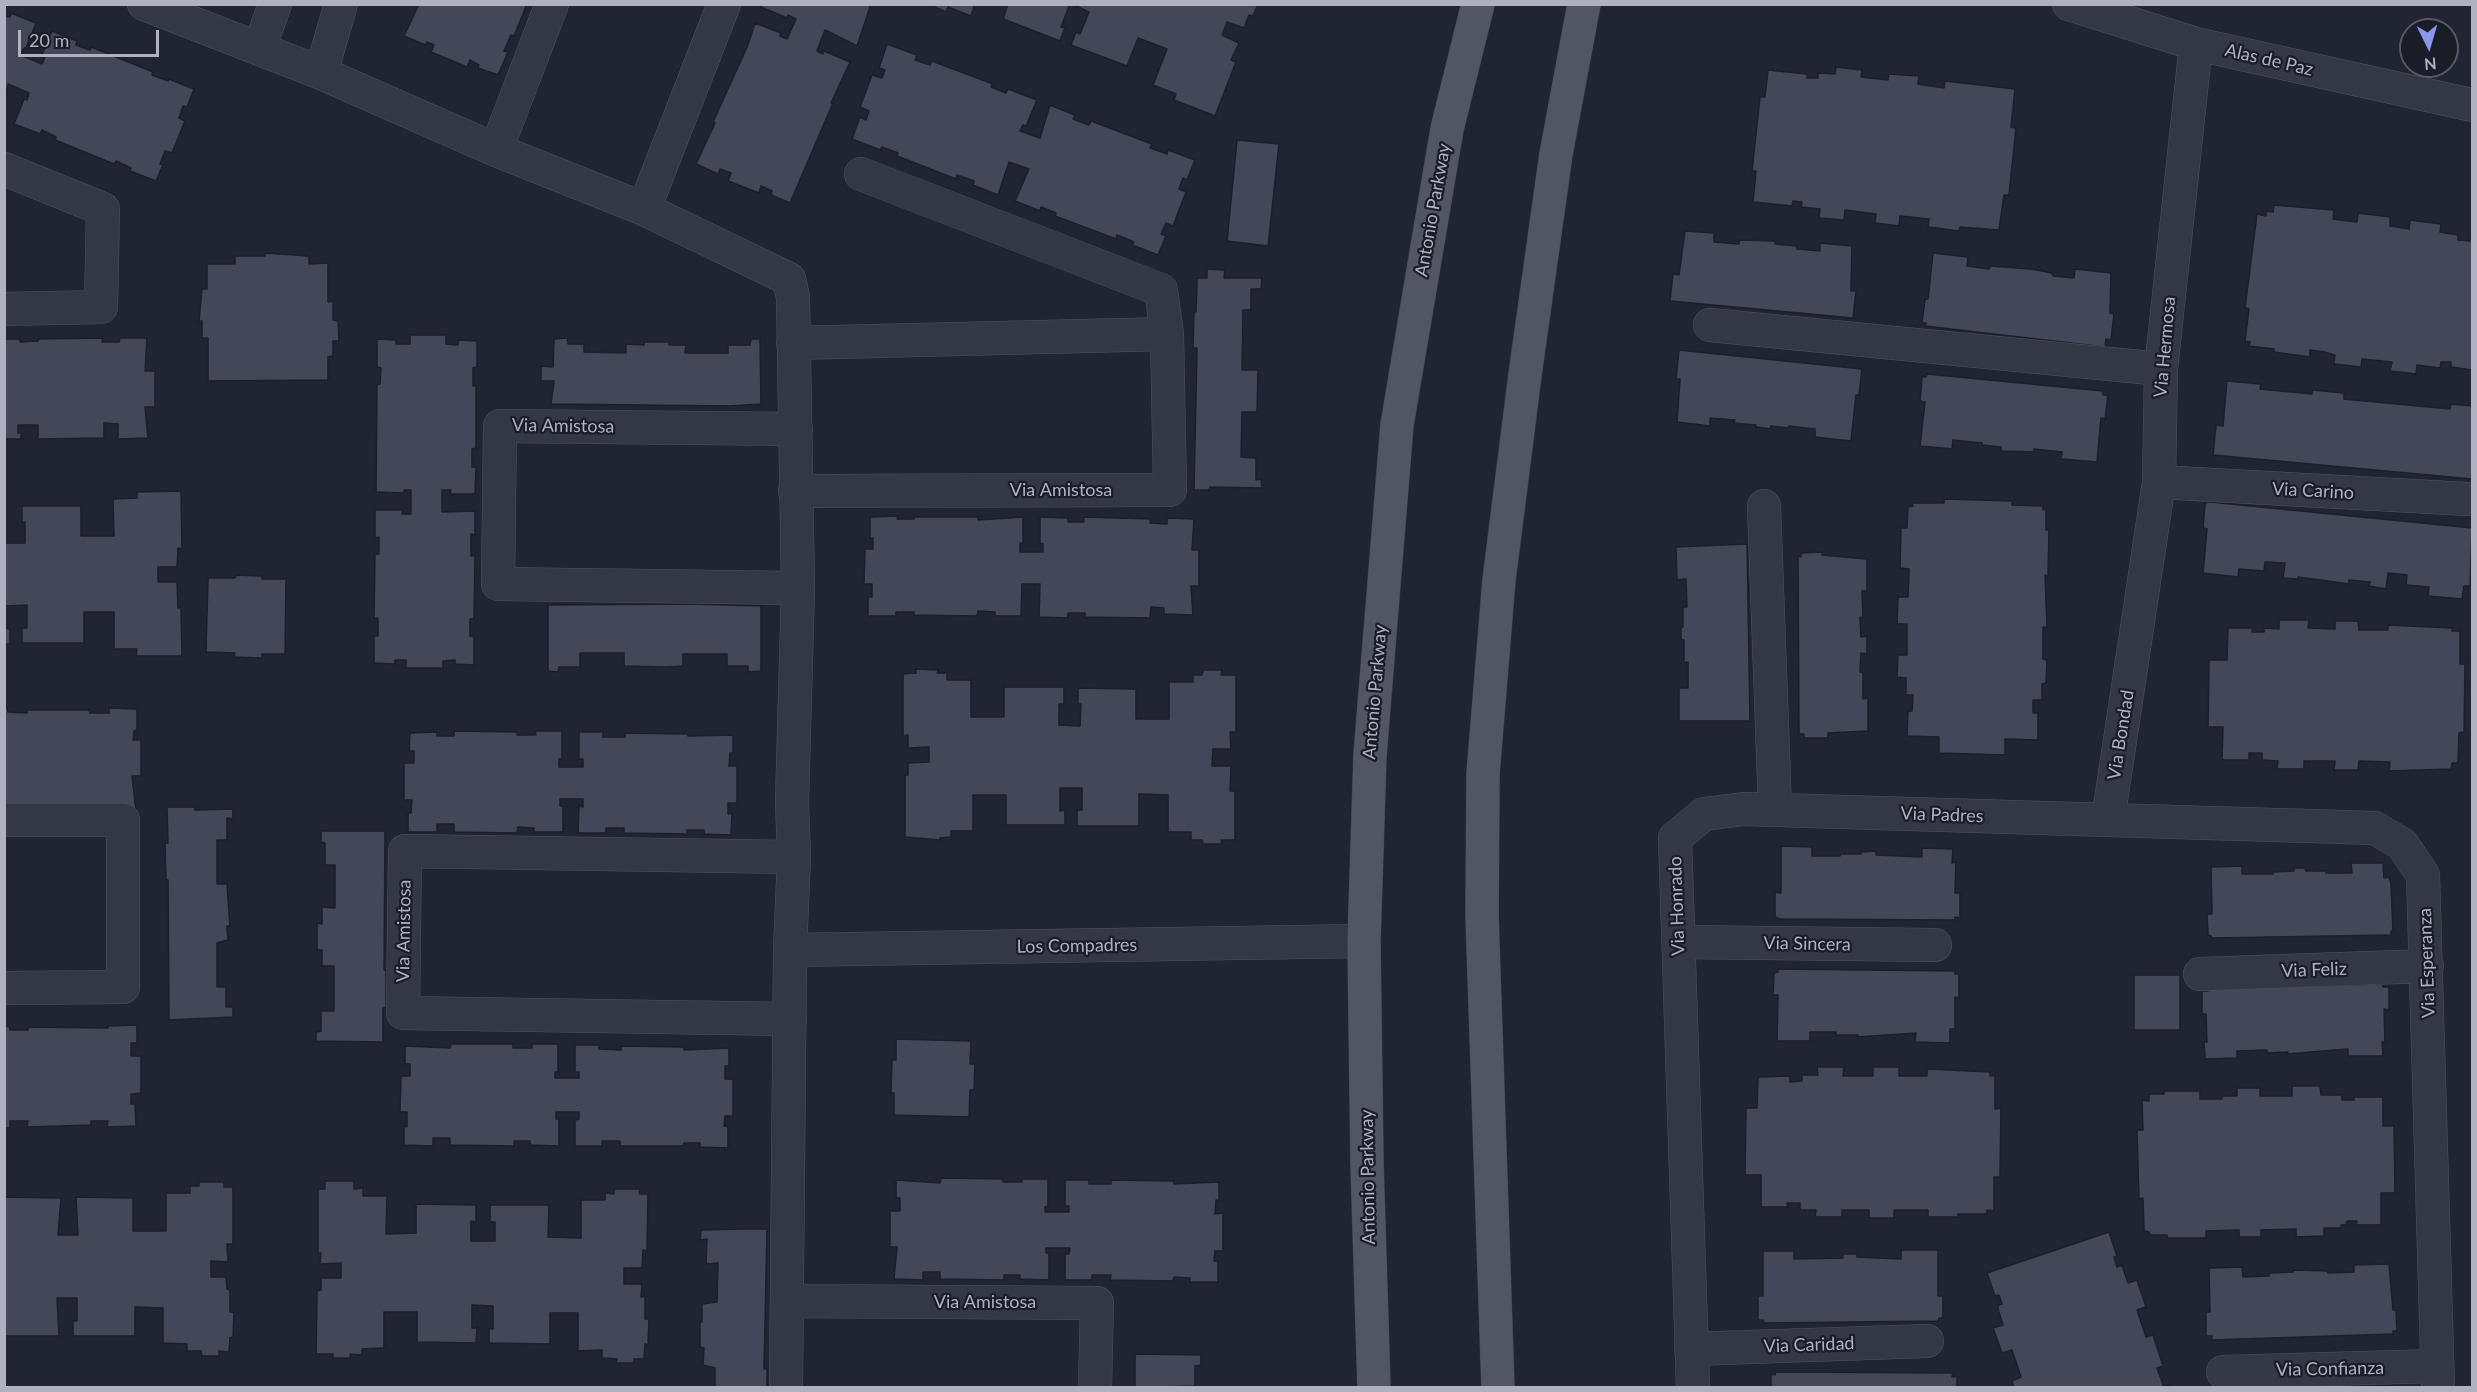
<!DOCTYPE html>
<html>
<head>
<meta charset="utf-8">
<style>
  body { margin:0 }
  #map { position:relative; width:2477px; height:1392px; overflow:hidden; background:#212533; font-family:Lato,sans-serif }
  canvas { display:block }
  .frame { position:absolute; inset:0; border:6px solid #afb1c0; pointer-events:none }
  .north { position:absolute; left:2399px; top:18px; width:60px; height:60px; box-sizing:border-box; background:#1a1c28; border:2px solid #565865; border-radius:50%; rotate:175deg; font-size:16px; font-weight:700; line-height:24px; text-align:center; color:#afb1c0 }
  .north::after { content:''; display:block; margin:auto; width:21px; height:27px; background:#8b98e9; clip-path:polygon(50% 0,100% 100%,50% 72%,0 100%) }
  .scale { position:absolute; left:18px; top:30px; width:141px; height:27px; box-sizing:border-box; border:3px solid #afb1c0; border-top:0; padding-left:8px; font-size:18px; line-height:21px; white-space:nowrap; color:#afb1c0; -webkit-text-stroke:4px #1a1c28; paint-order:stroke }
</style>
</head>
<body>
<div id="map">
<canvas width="2477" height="1392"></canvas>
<div class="frame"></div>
<div class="north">N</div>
<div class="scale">20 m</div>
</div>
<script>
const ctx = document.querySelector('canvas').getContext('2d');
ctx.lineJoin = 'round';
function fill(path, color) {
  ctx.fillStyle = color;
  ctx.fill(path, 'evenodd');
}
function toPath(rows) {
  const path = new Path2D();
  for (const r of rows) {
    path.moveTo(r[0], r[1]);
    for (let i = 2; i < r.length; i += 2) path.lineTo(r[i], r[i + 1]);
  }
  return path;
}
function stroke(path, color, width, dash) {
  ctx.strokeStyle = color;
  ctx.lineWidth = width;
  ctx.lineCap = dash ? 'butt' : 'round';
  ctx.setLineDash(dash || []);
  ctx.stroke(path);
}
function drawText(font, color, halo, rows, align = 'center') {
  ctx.font = font + ' Lato,sans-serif';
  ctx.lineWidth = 4.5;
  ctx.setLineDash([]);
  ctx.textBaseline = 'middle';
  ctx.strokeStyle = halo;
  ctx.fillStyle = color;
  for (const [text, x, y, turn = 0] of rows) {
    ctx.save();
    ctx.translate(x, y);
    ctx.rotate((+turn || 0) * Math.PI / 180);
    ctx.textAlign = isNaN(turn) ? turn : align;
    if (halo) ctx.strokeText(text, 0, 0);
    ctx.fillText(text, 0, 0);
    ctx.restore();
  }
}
const building = toPath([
  [419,4,527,4,514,36,511,35,504,51,508,52,498,75,478,68,479,65,470,60,467,67,431,52,434,45,427,42,425,45,404,36,419,4],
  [763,4,871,4,857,46,825,30,817,51,823,54,824,51,850,62,831,103,833,103,790,203,771,195,772,191,761,186,759,193,728,181,731,173,720,169,718,174,696,164,715,123,713,122,748,45,755,23,781,33,780,36,787,39,796,19,788,15,787,18,761,7,763,4],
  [928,4,975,4,971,16,948,7,946,12,928,4],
  [1008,4,1070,4,1061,27,1065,28,1060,41,1003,19,1008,4],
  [1072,4,1258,4,1253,16,1249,15,1244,28,1227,22,1222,35,1239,43,1231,60,1236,62,1215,116,1174,100,1176,94,1153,85,1167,49,1138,38,1127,66,1071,45,1076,32,1080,34,1089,12,1072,4],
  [11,13,36,23,26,48,24,48,20,55,42,64,45,57,42,55,52,31,77,41,76,45,90,50,91,47,153,72,152,75,168,81,169,79,194,89,187,107,183,106,179,118,185,121,172,153,165,151,160,164,163,165,156,181,130,171,131,168,116,161,114,164,55,140,56,137,42,130,40,134,14,124,24,99,27,100,29,93,8,84,4,101,4,16,10,17,11,13],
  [887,44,917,55,915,60,930,65,932,61,993,84,991,87,1006,93,1008,89,1037,100,1026,126,1023,125,1020,131,1040,138,1050,105,1075,115,1073,119,1089,125,1091,121,1152,144,1150,148,1167,154,1168,150,1195,160,1187,180,1183,178,1179,189,1186,192,1173,226,1166,223,1161,234,1166,236,1158,255,1132,245,1134,242,1117,235,1116,239,1055,216,1056,213,1041,207,1040,211,1015,201,1029,169,1009,162,998,195,973,185,974,181,957,175,956,179,897,156,898,153,882,147,880,150,852,139,860,117,866,120,869,111,860,107,872,75,882,78,885,70,879,68,887,44],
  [1836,67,1862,70,1861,77,1888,80,1889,74,1919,76,1918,84,1944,88,1945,81,2015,89,2011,127,2016,128,2009,195,2004,195,1999,230,1960,227,1959,231,1928,227,1929,219,1900,216,1899,226,1875,223,1876,214,1845,210,1844,220,1819,218,1820,209,1801,207,1802,202,1793,201,1792,206,1753,202,1756,171,1752,171,1760,97,1765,97,1768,70,1807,74,1807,78,1818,78,1818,73,1835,74,1836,67],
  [1237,140,1279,144,1268,246,1227,241,1237,140],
  [2274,205,2334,210,2333,219,2357,222,2358,213,2390,217,2390,226,2409,229,2410,220,2441,224,2440,232,2458,235,2458,240,2470,241,2470,236,2472,236,2472,370,2451,367,2451,362,2441,362,2440,368,2417,365,2416,374,2390,371,2392,362,2362,359,2361,367,2334,364,2335,355,2324,352,2310,350,2310,357,2274,352,2274,349,2249,346,2250,342,2245,341,2249,309,2245,308,2257,214,2266,216,2266,211,2273,212,2274,205],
  [1685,231,1714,233,1714,242,1739,244,1739,240,1775,241,1775,244,1797,246,1797,249,1820,251,1820,243,1852,246,1851,291,1856,291,1853,318,1670,301,1673,274,1679,275,1685,231],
  [266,253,309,256,309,264,328,263,328,302,333,301,333,320,338,321,339,341,333,341,333,356,328,357,328,380,208,381,208,338,202,338,202,321,199,321,202,289,207,289,207,264,235,264,235,256,265,256,266,253],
  [1933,253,1968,257,1967,266,1989,269,1990,266,2031,269,2052,273,2053,276,2074,278,2075,269,2111,273,2110,313,2114,314,2111,340,2106,339,2105,347,1925,326,1926,323,1922,323,1925,299,1928,299,1933,253],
  [1207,269,1225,270,1224,278,1262,278,1261,289,1251,289,1251,310,1243,310,1242,370,1258,370,1257,412,1242,412,1241,457,1256,458,1256,480,1261,479,1262,488,1210,487,1209,490,1194,490,1197,348,1193,348,1194,312,1196,312,1197,278,1207,278,1207,269],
  [410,335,446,335,446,344,458,345,458,340,477,341,477,367,473,368,473,386,476,385,476,448,472,449,472,467,476,467,475,494,450,494,451,490,442,490,442,512,475,511,475,535,471,534,471,556,475,556,474,619,470,619,470,636,474,637,474,665,455,664,455,660,443,661,443,668,406,668,406,660,395,660,395,664,374,663,374,636,378,636,378,618,374,618,375,554,379,554,379,537,375,538,375,510,403,510,402,514,411,514,411,490,404,490,404,493,376,492,377,384,380,384,381,368,377,367,377,339,396,340,396,344,410,344,410,335],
  [103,338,102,342,119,342,120,338,147,338,145,371,155,371,155,407,145,407,148,438,118,439,118,424,104,423,104,438,38,439,38,425,18,425,18,433,21,433,21,439,4,439,4,339,20,339,20,342,38,341,39,339,103,338],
  [567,338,568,344,584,344,584,352,626,353,626,344,644,345,644,342,669,342,669,345,686,345,685,353,728,353,728,345,750,345,751,339,760,339,761,404,730,406,551,404,554,381,541,381,541,366,553,367,554,339,567,338],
  [1679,350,1862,369,1859,395,1856,395,1851,441,1815,437,1815,429,1789,426,1788,428,1771,426,1770,429,1756,427,1756,425,1734,423,1735,420,1710,418,1710,426,1677,422,1680,379,1676,379,1679,350],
  [1927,374,2103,391,2103,395,2108,395,2105,419,2101,418,2097,462,2061,459,2062,452,2034,449,2035,452,2001,451,2001,447,1982,445,1982,443,1953,440,1952,449,1920,446,1925,402,1920,401,1922,377,1926,377,1927,374],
  [2227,381,2261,384,2260,389,2312,394,2312,390,2344,393,2344,399,2450,409,2451,404,2472,406,2472,479,2213,455,2216,425,2223,426,2227,381],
  [181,491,182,549,178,548,177,567,158,567,158,582,177,582,178,608,181,607,182,656,136,656,137,649,114,649,114,612,84,612,84,643,22,643,22,628,27,628,27,605,5,606,5,628,10,629,10,644,4,644,4,543,25,543,25,522,22,522,22,506,81,506,81,536,114,536,113,499,137,498,137,492,181,491],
  [1944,499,2012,501,2012,505,2043,506,2043,510,2046,509,2046,530,2049,530,2048,576,2045,575,2047,628,2043,627,2043,659,2047,660,2046,683,2042,684,2042,700,2033,700,2033,713,2038,713,2038,740,2005,739,2005,755,1939,753,1939,737,1907,736,1908,711,1912,711,1913,695,1906,695,1906,678,1897,677,1898,655,1907,655,1907,624,1897,624,1898,597,1908,597,1909,569,1900,568,1901,528,1907,528,1908,507,1913,506,1912,503,1944,503,1944,499],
  [2210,502,2472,528,2470,586,2464,586,2462,599,2428,596,2429,587,2406,585,2407,575,2388,573,2386,589,2369,586,2370,582,2349,580,2349,584,2298,577,2298,579,2283,578,2285,563,2265,562,2264,571,2239,569,2238,577,2203,573,2207,529,2203,528,2205,503,2210,502],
  [898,516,897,519,914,519,914,517,978,517,978,520,1023,517,1023,543,1020,543,1020,552,1043,552,1043,544,1040,543,1040,517,1068,518,1068,522,1084,522,1084,517,1151,519,1150,523,1167,524,1167,518,1194,519,1192,550,1199,550,1199,586,1191,586,1193,615,1164,614,1164,608,1151,607,1150,618,1085,617,1085,613,1068,613,1068,618,1039,617,1040,584,1022,584,1021,616,995,616,995,612,978,611,977,616,914,615,914,612,896,612,896,616,868,616,868,597,872,597,872,584,864,584,865,549,873,549,873,538,870,538,870,517,898,516],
  [1747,544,1750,721,1679,721,1679,688,1688,688,1688,662,1684,663,1684,640,1681,640,1681,627,1683,627,1683,607,1687,607,1686,579,1677,580,1676,547,1747,544],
  [1822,552,1822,555,1867,559,1867,591,1862,591,1863,618,1860,617,1861,637,1867,636,1867,654,1861,653,1860,672,1863,672,1863,699,1868,698,1868,731,1828,733,1828,738,1804,738,1804,734,1799,734,1798,556,1801,557,1801,553,1822,552],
  [236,575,262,576,262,579,286,579,285,654,262,654,262,658,234,657,235,653,206,652,208,578,235,578,236,575],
  [688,604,761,606,761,671,748,672,748,666,727,666,727,654,683,654,683,666,666,667,624,666,624,653,580,653,580,667,559,667,558,672,548,671,548,605,688,604],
  [2279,620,2309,620,2308,628,2335,629,2335,621,2358,621,2359,630,2388,630,2388,625,2452,628,2452,631,2460,631,2460,664,2465,664,2464,732,2459,733,2458,763,2452,763,2451,769,2389,771,2390,762,2359,761,2358,770,2334,770,2335,761,2304,761,2304,769,2277,769,2278,761,2262,760,2262,753,2249,753,2249,760,2222,760,2223,727,2208,727,2209,660,2227,660,2228,628,2253,628,2252,632,2264,632,2264,628,2279,629,2279,620],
  [916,669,938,670,937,673,947,673,947,680,971,680,971,717,1004,717,1004,687,1064,687,1064,704,1059,704,1059,725,1080,726,1081,704,1078,704,1078,688,1136,689,1136,719,1169,719,1169,682,1193,682,1193,675,1202,675,1203,670,1222,670,1221,675,1236,675,1236,732,1230,732,1231,749,1213,749,1212,766,1231,766,1230,791,1235,791,1235,840,1221,840,1222,844,1203,844,1202,840,1191,840,1191,832,1168,832,1168,795,1139,794,1139,826,1077,826,1077,810,1082,810,1082,788,1060,788,1060,811,1065,810,1065,825,1006,825,1006,795,973,795,973,831,951,831,951,837,940,838,940,840,905,837,905,775,908,775,908,763,929,762,929,747,908,748,908,735,903,736,903,674,916,673,916,669],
  [4,708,7,708,8,712,27,713,27,710,89,710,90,713,109,713,109,708,137,709,137,730,134,731,133,740,141,740,141,776,132,776,136,812,4,809,4,708],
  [454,731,517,732,517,735,536,735,535,731,562,731,562,759,559,759,559,767,583,767,583,759,579,759,579,732,603,732,603,737,625,737,625,733,688,734,688,736,733,735,733,753,730,753,729,766,737,766,737,803,728,803,728,814,732,813,731,835,704,834,704,830,687,830,687,834,624,833,624,828,606,828,606,833,578,833,579,806,583,807,583,799,560,799,560,806,563,806,563,832,534,832,534,828,518,827,517,833,454,832,454,824,437,824,437,832,408,832,408,813,411,813,412,800,404,800,404,763,414,763,414,751,409,751,410,733,437,732,437,736,454,736,454,731],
  [167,807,195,807,195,810,233,809,233,819,227,818,227,840,217,840,217,884,227,884,230,926,227,926,228,940,217,943,217,987,226,987,226,1007,233,1007,233,1017,169,1020,168,880,166,880,165,843,168,843,167,807],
  [321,831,385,831,384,970,386,971,386,1008,383,1008,383,1042,316,1041,316,1032,321,1031,321,1011,334,1011,334,966,322,966,322,950,317,950,317,923,322,924,322,907,335,908,335,865,325,865,325,843,321,842,321,831],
  [1781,846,1812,847,1812,856,1840,856,1840,854,1861,854,1861,852,1876,851,1876,855,1922,857,1922,848,1953,849,1952,863,1956,862,1955,893,1960,893,1960,918,1955,917,1955,920,1780,919,1775,917,1775,892,1781,893,1781,846],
  [2351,863,2383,863,2384,878,2389,877,2391,884,2393,931,2391,931,2391,935,2212,938,2211,936,2208,935,2207,914,2212,914,2211,867,2242,866,2242,874,2273,874,2273,872,2294,871,2294,868,2305,868,2306,871,2326,871,2326,873,2352,873,2351,863],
  [1778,969,1955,971,1955,974,1959,974,1959,998,1955,997,1955,1029,1950,1029,1950,1043,1915,1042,1916,1033,1858,1037,1858,1035,1836,1035,1836,1032,1810,1032,1810,1041,1777,1041,1778,995,1773,995,1774,973,1778,972,1778,969],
  [2134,975,2180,975,2180,1030,2134,1030,2134,975],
  [2382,984,2383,987,2389,987,2389,1010,2384,1009,2385,1042,2382,1042,2383,1056,2348,1056,2348,1049,2287,1054,2288,1052,2267,1053,2267,1050,2237,1051,2237,1058,2205,1059,2204,1042,2207,1042,2206,1014,2202,1014,2202,991,2208,991,2208,989,2382,984],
  [137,1025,137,1043,131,1043,131,1056,141,1056,141,1093,131,1094,131,1104,135,1104,136,1126,107,1127,108,1121,91,1121,91,1125,27,1127,28,1121,10,1121,10,1128,4,1128,4,1026,9,1026,10,1030,28,1030,28,1027,108,1028,108,1026,137,1025],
  [896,1039,971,1041,970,1064,975,1064,974,1090,970,1090,969,1117,894,1115,894,1093,891,1093,892,1060,896,1060,896,1039],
  [451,1044,513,1044,513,1048,532,1048,532,1044,558,1044,558,1072,555,1072,555,1078,579,1078,579,1072,575,1072,575,1045,599,1045,599,1049,621,1050,621,1046,684,1047,684,1050,729,1048,729,1066,725,1066,725,1079,733,1079,733,1116,725,1116,724,1126,728,1127,728,1148,700,1147,700,1143,684,1143,683,1146,620,1146,620,1141,602,1141,602,1146,575,1146,575,1120,579,1119,579,1112,556,1112,556,1119,559,1119,559,1146,530,1145,530,1141,514,1141,514,1146,450,1145,450,1138,433,1138,433,1146,404,1145,404,1126,407,1127,407,1112,400,1112,401,1076,410,1076,410,1064,405,1064,405,1046,450,1048,451,1044],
  [1817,1067,1844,1067,1843,1076,1873,1076,1873,1067,1899,1067,1899,1076,1927,1076,1927,1069,1990,1072,1990,1076,1995,1076,1995,1109,2001,1108,2000,1177,1994,1177,1994,1211,1987,1210,1987,1214,1958,1214,1958,1217,1928,1217,1928,1210,1894,1210,1894,1218,1869,1218,1869,1210,1842,1210,1842,1217,1815,1217,1816,1210,1800,1210,1800,1203,1787,1203,1788,1207,1761,1207,1761,1175,1745,1175,1746,1108,1757,1108,1758,1077,1790,1076,1790,1082,1802,1081,1802,1075,1818,1075,1817,1067],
  [2292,1086,2320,1086,2321,1095,2342,1095,2342,1100,2354,1100,2354,1097,2383,1097,2383,1126,2394,1126,2395,1193,2381,1193,2381,1225,2356,1225,2357,1221,2347,1221,2346,1225,2341,1225,2341,1228,2324,1228,2324,1236,2296,1237,2296,1229,2261,1230,2261,1237,2239,1237,2239,1230,2206,1231,2206,1238,2167,1238,2167,1235,2150,1235,2149,1232,2144,1231,2143,1198,2139,1199,2137,1130,2143,1130,2142,1100,2149,1101,2149,1094,2164,1094,2164,1091,2200,1091,2200,1099,2222,1099,2222,1096,2237,1096,2237,1088,2260,1088,2260,1096,2292,1096,2292,1086],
  [941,1178,1003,1179,1003,1182,1022,1182,1022,1179,1048,1179,1048,1206,1045,1207,1045,1212,1069,1212,1069,1206,1065,1206,1065,1180,1089,1180,1089,1184,1111,1184,1111,1180,1174,1181,1174,1184,1219,1182,1219,1201,1216,1200,1215,1214,1223,1213,1223,1251,1215,1251,1214,1261,1218,1261,1218,1282,1190,1282,1190,1278,1174,1277,1173,1281,1110,1280,1111,1275,1092,1275,1092,1280,1065,1280,1065,1254,1069,1254,1070,1248,1046,1248,1046,1253,1049,1253,1049,1280,1020,1279,1020,1275,1004,1275,1004,1280,940,1279,940,1272,923,1272,923,1280,894,1279,897,1247,890,1247,890,1211,900,1211,900,1198,896,1198,896,1180,940,1183,941,1178],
  [325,1181,354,1181,354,1189,363,1188,363,1196,387,1196,386,1234,416,1233,416,1204,476,1205,476,1222,471,1221,471,1241,495,1241,495,1222,490,1222,490,1205,549,1205,548,1237,581,1238,581,1200,605,1200,605,1193,614,1194,614,1189,639,1189,640,1194,648,1194,647,1251,643,1250,642,1268,624,1268,624,1284,642,1284,641,1297,645,1296,645,1319,649,1319,648,1345,645,1344,644,1359,634,1359,634,1363,616,1363,617,1359,602,1358,602,1350,578,1351,578,1313,550,1313,550,1344,489,1343,489,1328,493,1329,493,1306,472,1305,472,1328,477,1328,476,1343,417,1342,417,1312,384,1312,384,1348,362,1349,362,1355,350,1354,351,1358,333,1358,333,1354,316,1354,317,1291,321,1290,321,1278,341,1278,341,1263,320,1264,321,1253,318,1253,318,1189,325,1189,325,1181],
  [199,1182,224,1182,224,1187,233,1187,233,1244,227,1244,228,1262,211,1261,211,1277,226,1277,227,1289,230,1290,230,1312,234,1312,233,1337,230,1338,229,1352,219,1351,219,1356,202,1356,201,1351,187,1351,187,1344,163,1343,163,1308,135,1307,135,1336,73,1336,73,1321,77,1321,77,1298,57,1298,59,1336,4,1336,4,1197,61,1198,58,1235,78,1235,76,1197,133,1198,133,1231,166,1231,166,1193,190,1193,190,1186,199,1186,199,1182],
  [742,1229,767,1229,764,1369,767,1369,767,1388,715,1388,715,1368,703,1365,704,1348,700,1347,700,1322,702,1322,702,1304,717,1302,718,1263,706,1264,707,1239,700,1240,701,1230,742,1229],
  [2109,1232,2117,1256,2114,1257,2117,1267,2121,1265,2123,1268,2128,1283,2137,1280,2146,1307,2137,1310,2146,1337,2153,1335,2163,1366,2157,1368,2164,1387,2169,1385,2170,1388,2014,1388,2012,1381,2021,1377,2012,1350,2002,1353,1993,1328,2003,1325,1998,1309,1998,1305,2002,1304,1999,1295,1995,1296,1987,1273,2109,1232],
  [1901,1250,1938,1250,1938,1296,1943,1296,1943,1318,1939,1318,1938,1321,1764,1323,1763,1320,1758,1320,1758,1296,1763,1296,1763,1251,1794,1251,1794,1259,1843,1258,1843,1254,1857,1254,1857,1257,1901,1259,1901,1250],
  [2389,1264,2393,1310,2396,1310,2397,1331,2393,1331,2393,1334,2211,1340,2212,1336,2206,1336,2206,1312,2210,1312,2209,1268,2242,1267,2243,1277,2269,1276,2269,1273,2293,1272,2293,1270,2327,1271,2328,1273,2354,1272,2354,1265,2389,1264],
  [1135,1354,1201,1355,1201,1365,1195,1366,1195,1386,1135,1388,1135,1354],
  [1776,1372,1953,1373,1952,1377,1957,1376,1957,1388,1771,1388,1771,1374,1775,1375,1776,1372],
  [2394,1386,2394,1388,2212,1388,2212,1387,2394,1386]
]);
fill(building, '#434757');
stroke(building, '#1c1e2a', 1.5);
const minor = toPath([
  [144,4,321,73,496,150,644,209,789,279,793,297,798,588,792,802,794,857,790,950,786,1388],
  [2069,4,2196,44,2472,105],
  [259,49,275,4],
  [321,73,341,4],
  [496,150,552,4],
  [4,169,103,209,101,307,4,309],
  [861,174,1161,290,1167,334],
  [644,209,724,4],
  [1710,325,2161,369],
  [793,343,1167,334,1170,490,795,491],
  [796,429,500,426,498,584,798,588],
  [2159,482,2467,499],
  [1764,506,1775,809],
  [4,820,123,820,123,987,4,988],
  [2108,820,2159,482,2161,369,2196,44],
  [1679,942,1935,945],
  [790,950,1364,941],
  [2200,974,2427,966],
  [790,1019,403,1013,405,851,794,857],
  [788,1301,1097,1303,1095,1388],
  [1691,1349,1927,1341],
  [2223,1372,2437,1366],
  [1693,1388,1675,838,1704,814,1744,809,2375,828,2402,844,2423,875,2438,1388]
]);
const major = toPath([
  [1374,1388,1367,1163,1364,941,1370,755,1397,425,1447,129,1478,4],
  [1498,1388,1482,915,1483,774,1499,580,1525,375,1556,154,1584,4]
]);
stroke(minor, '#525461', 34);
stroke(major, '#3e404d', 34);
stroke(minor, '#343744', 33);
stroke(major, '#525564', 33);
drawText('18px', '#afb1c0', '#1a1c28', [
  ["Alas de Paz",2269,60,13],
  ["Antonio Parkway",1433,210,-80],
  ["Via Hermosa",2165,347,-85],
  ["Via Amistosa",563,426,1],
  ["Via Amistosa",1061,490],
  ["Via Carino",2313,491,3],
  ["Antonio Parkway",1375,692,-85],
  ["Via Bondad",2121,735,-81],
  ["Via Padres",1942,815,2],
  ["Via Honrado",1677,906,-92],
  ["Via Amistosa",404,931,-89],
  ["Via Sincera",1807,944,1],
  ["Los Compadres",1077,946,-1],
  ["Via Esperanza",2427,963,-92],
  ["Via Feliz",2314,970,-2],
  ["Antonio Parkway",1368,1177,-91],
  ["Via Amistosa",985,1302],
  ["Via Caridad",1809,1345,-2],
  ["Via Confianza",2330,1369,-1]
]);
</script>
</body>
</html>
